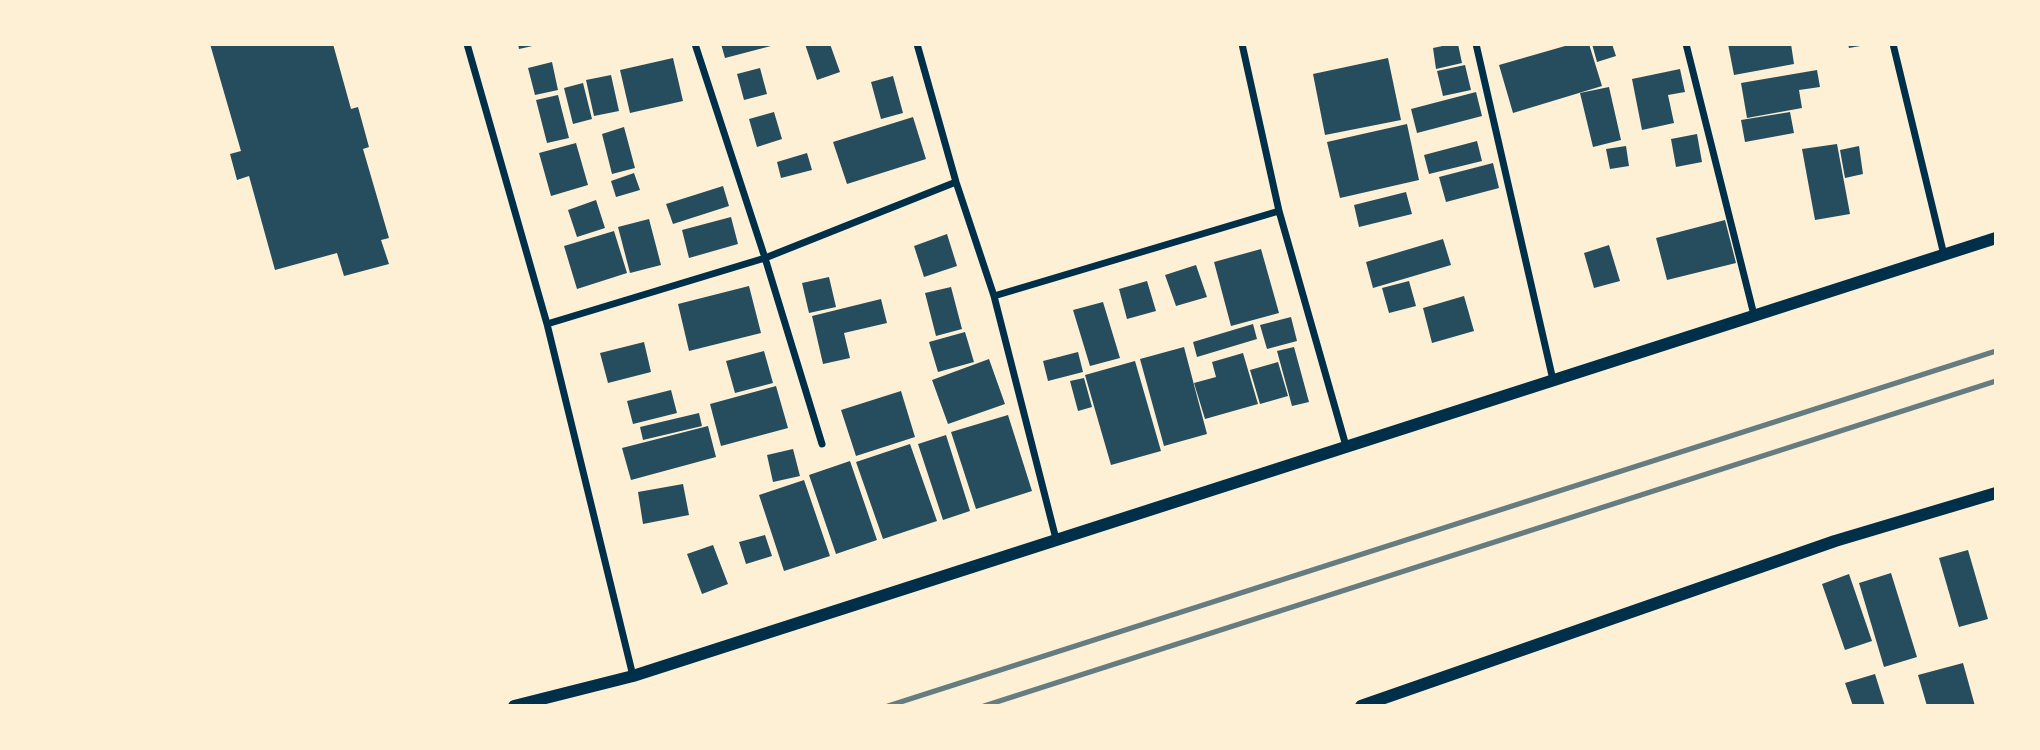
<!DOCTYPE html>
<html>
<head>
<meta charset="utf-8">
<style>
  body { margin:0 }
  #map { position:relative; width:2040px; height:750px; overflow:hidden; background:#fdf0d5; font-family:Jost,sans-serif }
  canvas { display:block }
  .frame { position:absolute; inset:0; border:46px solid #fdf0d5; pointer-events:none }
</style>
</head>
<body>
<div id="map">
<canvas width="2040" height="750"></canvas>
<div class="frame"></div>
</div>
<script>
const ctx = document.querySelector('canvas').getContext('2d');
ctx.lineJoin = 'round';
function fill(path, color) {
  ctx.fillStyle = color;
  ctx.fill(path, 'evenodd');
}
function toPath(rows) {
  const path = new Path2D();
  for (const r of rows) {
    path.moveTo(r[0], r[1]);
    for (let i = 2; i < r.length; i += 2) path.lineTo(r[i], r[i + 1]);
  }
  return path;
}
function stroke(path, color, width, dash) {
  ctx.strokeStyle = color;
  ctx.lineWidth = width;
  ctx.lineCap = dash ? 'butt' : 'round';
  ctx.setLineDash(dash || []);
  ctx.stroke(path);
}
fill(toPath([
  [210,44,333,44,351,109,358,107,369,147,363,149,389,238,381,240,389,264,344,276,337,253,275,270,249,176,237,180,230,154,241,151],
  [518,44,537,44,537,45,519,49],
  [721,44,770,44,771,46,725,58],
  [805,44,830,44,840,72,817,80],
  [1452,44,1458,44,1462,63,1436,69,1433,48],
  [1572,44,1589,44,1602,86,1513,113,1499,65],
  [1592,44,1612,44,1616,56,1597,62],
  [1728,44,1791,44,1794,64,1734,75],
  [1848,44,1865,44,1866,45,1849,48],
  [673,58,683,101,630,113,620,70],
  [1388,58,1401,120,1325,135,1313,74],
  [552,62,558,90,535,95,528,68],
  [1465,65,1471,90,1443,96,1437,71],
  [760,68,767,94,744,100,737,74],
  [1680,69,1685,92,1668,95,1674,123,1642,130,1632,79],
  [1817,70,1820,87,1799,90,1802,108,1747,118,1741,83],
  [611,75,619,111,594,116,586,80],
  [893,76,903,113,881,119,871,82],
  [583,83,592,119,573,124,564,88],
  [1609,87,1621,140,1593,147,1580,93],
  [1476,92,1482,116,1417,133,1411,109],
  [558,95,569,138,547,143,536,100],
  [774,112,782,139,757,147,749,119],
  [1790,112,1794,133,1745,142,1741,120],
  [913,117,926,159,847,184,833,142],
  [1407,124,1419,180,1340,198,1327,142],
  [624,127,635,168,612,174,602,134],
  [1697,134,1702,162,1676,167,1671,139],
  [1477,141,1482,161,1429,174,1424,155],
  [576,143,588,185,551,196,539,153],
  [1837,144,1850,214,1815,220,1802,149],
  [1626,146,1629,166,1610,169,1606,149],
  [1859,146,1863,174,1845,178,1840,150],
  [807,153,812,170,781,178,777,162],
  [1493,163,1499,188,1446,202,1439,177],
  [634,173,640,190,616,197,611,181],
  [723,186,729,206,673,224,666,204],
  [1406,192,1412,214,1359,227,1354,205],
  [596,200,605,228,577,237,568,210],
  [731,217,738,244,689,258,682,230],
  [649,219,661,265,630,273,618,227],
  [1725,220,1736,263,1667,280,1656,238],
  [614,231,627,273,577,289,564,246],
  [947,234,957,266,924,277,914,246],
  [1443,239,1451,265,1373,288,1366,262],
  [1609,245,1620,281,1594,288,1584,253],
  [1261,249,1279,313,1231,326,1214,262],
  [1196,265,1207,297,1176,306,1165,275],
  [829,277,836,307,809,313,802,283],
  [1147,281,1156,311,1127,319,1119,289],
  [1409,281,1416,306,1389,313,1382,288],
  [749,286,761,333,689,351,678,304],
  [951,287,962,329,936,336,925,293],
  [1464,296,1474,331,1432,343,1423,308],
  [881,299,887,323,844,333,850,358,823,364,812,316],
  [1103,302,1120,358,1090,366,1073,310],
  [1291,317,1297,341,1267,349,1260,325],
  [1253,324,1257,339,1197,357,1193,342],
  [965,332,974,362,938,372,929,342],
  [644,342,651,372,608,383,600,353],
  [1184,347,1207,434,1164,446,1140,359],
  [1294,347,1309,402,1292,406,1277,351],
  [764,351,773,383,735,393,726,361],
  [1078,352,1083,372,1048,381,1043,361],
  [1243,353,1258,404,1205,419,1194,383,1216,377,1212,362],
  [989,359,1005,404,948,424,932,380],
  [1135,361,1161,451,1111,465,1085,375],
  [1278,362,1288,396,1260,404,1250,370],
  [1084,378,1092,407,1078,411,1070,381],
  [776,386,788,428,721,446,710,404],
  [671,390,677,413,633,424,627,401],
  [901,391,915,437,856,456,841,410],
  [699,413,702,426,643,440,640,427],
  [1008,415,1032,491,976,509,951,432],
  [708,426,716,457,631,480,622,448],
  [946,435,970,511,943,520,918,444],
  [910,444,937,521,883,539,856,462],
  [793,449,800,476,773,482,767,455],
  [850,461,877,540,836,554,809,475],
  [804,480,830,556,784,571,759,495],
  [683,484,689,515,643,524,638,492],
  [765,535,772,556,746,564,739,542],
  [713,545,728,584,702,594,687,554],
  [1968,550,1988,619,1959,627,1939,558],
  [1891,573,1917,657,1884,667,1859,583],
  [1849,574,1872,641,1845,650,1822,584],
  [1963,663,1975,706,1927,706,1918,675],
  [1875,674,1885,706,1853,706,1845,683]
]), '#264d5e');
stroke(toPath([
  [467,44,547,324,633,676],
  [695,44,765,258,822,444],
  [917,44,956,182,994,296,1056,539],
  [1242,44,1279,211,1346,446],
  [1476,44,1553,380],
  [1686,44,1754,315],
  [1893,44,1944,255],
  [994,296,1279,211],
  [547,324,765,258,956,182]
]), '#003049', 7);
stroke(toPath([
  [514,706,633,676,1996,238],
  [1361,706,1835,541,1996,493]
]), '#003049', 12);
stroke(toPath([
  [888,706,1996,351],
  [984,706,1996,381]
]), '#657d81', 5);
</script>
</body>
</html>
